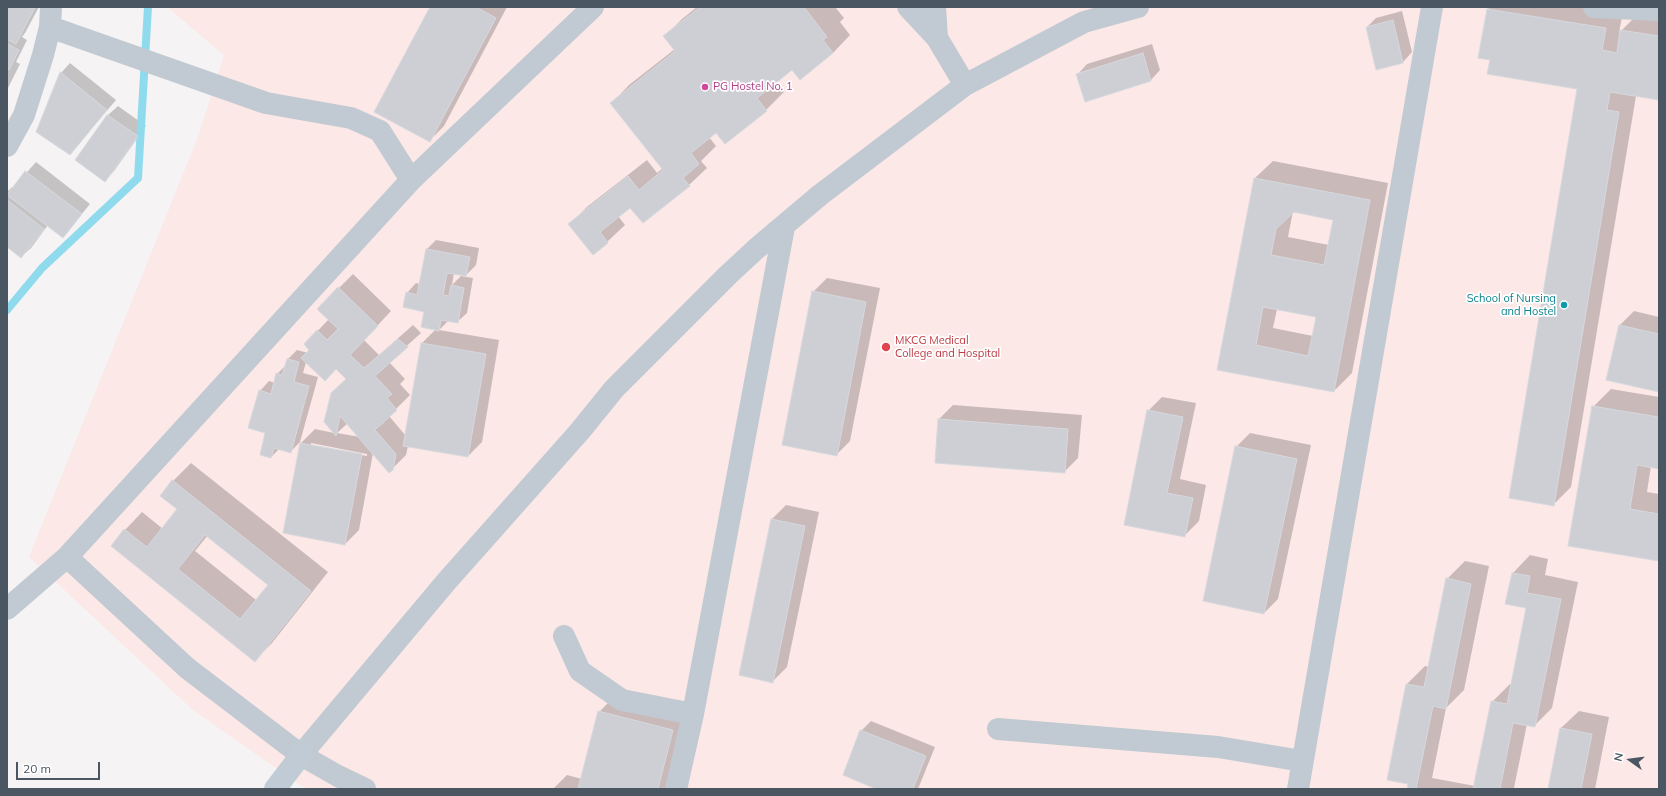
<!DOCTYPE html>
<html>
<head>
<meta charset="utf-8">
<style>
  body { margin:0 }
  #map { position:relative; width:1666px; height:796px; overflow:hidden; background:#f5f3f3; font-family:Mulish,sans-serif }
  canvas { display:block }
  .frame { position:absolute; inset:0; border:8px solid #4a5661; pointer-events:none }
  .north { position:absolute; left:1610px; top:740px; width:40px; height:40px; -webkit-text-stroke:3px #fff; paint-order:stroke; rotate:284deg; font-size:11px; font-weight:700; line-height:16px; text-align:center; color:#4a5661 }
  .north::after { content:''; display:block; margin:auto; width:14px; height:18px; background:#4a5661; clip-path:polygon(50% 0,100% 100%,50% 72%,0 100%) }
  .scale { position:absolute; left:16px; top:762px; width:84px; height:18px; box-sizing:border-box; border:2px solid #4a5661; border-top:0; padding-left:5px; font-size:12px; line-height:14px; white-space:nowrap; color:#4a5661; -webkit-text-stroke:3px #fff; paint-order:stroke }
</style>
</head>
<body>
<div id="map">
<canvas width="1666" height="796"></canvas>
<div class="frame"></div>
<div class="north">N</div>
<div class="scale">20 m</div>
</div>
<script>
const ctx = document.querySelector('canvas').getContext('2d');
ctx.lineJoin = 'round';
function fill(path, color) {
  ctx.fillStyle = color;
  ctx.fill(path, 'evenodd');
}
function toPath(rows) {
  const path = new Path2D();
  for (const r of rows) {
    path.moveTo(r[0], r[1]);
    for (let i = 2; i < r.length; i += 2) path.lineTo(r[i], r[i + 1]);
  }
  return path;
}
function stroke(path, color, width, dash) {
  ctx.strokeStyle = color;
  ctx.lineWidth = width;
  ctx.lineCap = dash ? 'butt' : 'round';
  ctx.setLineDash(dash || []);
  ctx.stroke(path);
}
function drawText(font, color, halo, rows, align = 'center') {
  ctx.font = font + ' Mulish,sans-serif';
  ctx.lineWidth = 3.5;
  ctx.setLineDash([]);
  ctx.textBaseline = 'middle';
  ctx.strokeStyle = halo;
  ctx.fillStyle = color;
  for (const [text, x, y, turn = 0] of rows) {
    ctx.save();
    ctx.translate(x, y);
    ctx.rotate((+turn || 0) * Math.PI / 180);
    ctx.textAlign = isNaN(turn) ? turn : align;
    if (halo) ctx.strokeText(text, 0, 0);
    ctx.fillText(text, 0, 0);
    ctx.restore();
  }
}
fill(toPath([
  [167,7,1659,7,1659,789,306,789,193,710,29,557,198,137,224,55]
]), '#fce8e6');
fill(toPath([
  [7,7,39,7,25,33,22,37,27,40,16,62,20,64,7,90],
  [431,7,507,7,444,126,430,140],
  [697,7,835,7,844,18,840,22,850,35,833,53,800,78,793,68,776,82,784,92,766,110,725,143,716,131,709,137,716,146,701,161,707,168,689,185,630,207,618,216,625,225,607,242,570,224,587,207,647,160,657,173,663,168,612,103,629,85,675,49,665,36,682,19],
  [1490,7,1600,7,1623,11,1619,33,1639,13,1659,16,1659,99,1636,96,1571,487,1554,504,1578,88,1491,59,1488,9],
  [1402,11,1412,52,1403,62,1377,69,1367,27,1376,18],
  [1152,44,1160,70,1151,80,1078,74,1087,64],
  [70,63,116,100,70,154,61,73],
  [118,106,146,126,114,171,105,181,76,160,108,115],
  [1273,161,1388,183,1352,373,1334,391,1219,369,1255,178],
  [1293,211,1335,219,1329,245,1288,237],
  [1277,309,1317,316,1313,336,1273,328],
  [36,162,90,204,63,237,48,225,31,248,21,257,7,246,7,192,12,187,13,188],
  [436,240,479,248,476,265,466,275,454,273,452,285,461,276,473,278,467,313,457,322,448,321,439,330,499,340,482,442,468,456,408,446,406,455,389,472,373,453,359,530,345,544,284,532,301,443,315,429,334,433,347,378,336,368,306,362,303,373,318,377,300,442,291,451,280,448,271,457,260,391,269,381,275,383,277,374,286,365,288,359,297,350,308,353,311,350,305,344,329,319,318,309,353,274,391,311,364,340,379,355,413,325,421,333,389,362,405,379,400,384,410,395,389,416,406,436,422,343,436,329,425,311,407,293,416,283,420,284,427,249],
  [348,423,360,437,337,433],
  [311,443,367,454,367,456,311,446],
  [827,278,880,288,850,441,836,455,813,292],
  [1634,311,1659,317,1659,391,1608,379,1620,325],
  [1611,389,1659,397,1659,468,1651,466,1647,492,1659,494,1659,560,1570,545,1593,407],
  [1162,397,1196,403,1180,479,1206,485,1199,521,1185,535,1125,524,1148,411],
  [953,405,1082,415,1078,458,1064,472,939,419],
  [1250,433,1311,445,1278,599,1264,613,1236,447],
  [191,463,328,572,272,643,255,660,125,530,142,512,163,529,178,509,173,481],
  [208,535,269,585,256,600,195,551],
  [786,505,819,512,787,667,773,681,772,519],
  [1530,555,1548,559,1545,575,1578,582,1552,708,1534,726,1527,724,1514,788,1518,789,1408,789,1409,783,1388,779,1407,684,1425,666,1429,667,1447,579,1465,561,1489,566,1464,690,1446,708,1432,778,1475,786,1492,702,1510,684,1512,684,1528,608,1513,573],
  [613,698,686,716,668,789,553,789,567,775,582,779,599,712],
  [1579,711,1609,717,1595,789,1549,789,1561,728],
  [871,721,935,747,918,789,879,789,861,731]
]), '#0003');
stroke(toPath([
  [7,310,42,268,138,178,148,7]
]), '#90daee', 8);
const building = toPath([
  [7,7,35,7,16,44,7,39,7,7],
  [430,7,476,7,496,18,430,142,374,112,430,7],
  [700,7,804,7,827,37,823,40,833,53,800,80,792,70,757,98,767,111,725,144,716,133,691,153,699,164,683,178,690,186,643,223,630,208,600,232,608,243,593,255,568,224,628,176,639,190,663,170,610,103,675,51,663,36,700,7],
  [1487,9,1606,28,1602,50,1617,53,1620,30,1659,36,1659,100,1610,92,1607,110,1619,112,1554,506,1509,498,1577,89,1487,74,1490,60,1478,58,1487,9],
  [1393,20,1403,63,1376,70,1366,27,1393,20],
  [7,44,19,50,9,70,7,69,7,44],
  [1143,53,1151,81,1085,102,1076,74,1143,53],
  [60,72,107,110,70,155,36,132,60,72],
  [107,115,138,136,105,182,75,160,107,115],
  [25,171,82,214,63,238,7,195,25,171],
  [1254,178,1370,200,1334,392,1217,370,1254,178],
  [1294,212,1333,220,1324,265,1271,255,1276,229,1294,212],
  [1263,307,1316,317,1308,356,1256,345,1263,307],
  [7,200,44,229,21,258,7,247,7,200],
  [426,249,470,257,466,276,447,273,443,295,449,296,451,285,464,288,458,323,441,320,439,331,421,327,424,312,403,307,406,292,417,295,426,249],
  [338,287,378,326,350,355,364,368,398,339,408,347,375,376,392,394,387,398,397,410,375,430,396,454,393,470,389,473,340,416,336,436,324,422,331,393,346,379,336,369,325,381,301,358,309,350,304,344,317,330,327,340,338,329,317,309,338,287],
  [812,291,866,302,837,456,782,445,812,291],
  [1619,325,1659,334,1659,392,1606,380,1619,325],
  [421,343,486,354,468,457,403,446,421,343],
  [287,359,299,362,294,382,309,386,291,453,274,448,271,458,260,455,265,433,248,428,259,390,271,394,276,373,282,375,287,359],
  [1592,406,1659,417,1659,469,1637,465,1630,509,1659,514,1659,561,1568,546,1592,406],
  [1147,410,1183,417,1167,493,1193,498,1185,537,1124,525,1147,410],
  [938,419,1068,429,1065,473,935,463,938,419],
  [300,443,362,454,345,545,283,533,300,443],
  [1235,446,1297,459,1264,614,1203,601,1235,446],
  [172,480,311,591,255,662,111,546,124,529,147,547,177,509,160,496,172,480],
  [205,535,268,585,240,619,178,569,205,535],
  [771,519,805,526,773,683,739,675,771,519],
  [1512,573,1530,576,1527,593,1561,599,1535,727,1513,723,1500,789,1473,789,1491,701,1507,704,1526,608,1505,604,1512,573],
  [1446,578,1471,584,1446,709,1433,706,1416,789,1407,789,1408,784,1387,780,1406,684,1424,687,1446,578],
  [598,711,673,730,658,789,578,789,598,711],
  [1560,728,1592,734,1581,789,1548,789,1560,728],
  [860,730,926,756,913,789,876,789,843,775,860,730]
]);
fill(building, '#cdcfd5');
stroke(building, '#d7d9de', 1);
stroke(toPath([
  [908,7,937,38],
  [935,7,937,38,965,85],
  [1594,7,1659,10],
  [50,27,266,103,351,118,380,131,411,180],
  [7,146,24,115,43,55,50,27,51,7],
  [7,609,67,557],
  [564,636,580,671,622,700,693,714],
  [998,729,1218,747,1302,761],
  [301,755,446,582,580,431,614,389,728,275,756,249,820,195,965,85,1084,22,1138,7],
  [365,789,338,776,301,755,187,668,67,557,411,180,593,7],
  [676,789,693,714,784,227],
  [1298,789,1432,7]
]), '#c1cad2', 22);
stroke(toPath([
  [275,789,301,755]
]), '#c1cbd6', 22);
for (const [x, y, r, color] of [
  [705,87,4,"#d1479c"],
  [1564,305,4,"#0f9aa8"],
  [886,347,5,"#e0444e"]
]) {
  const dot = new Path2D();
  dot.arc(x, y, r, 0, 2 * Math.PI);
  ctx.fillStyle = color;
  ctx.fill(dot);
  stroke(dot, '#fff', 1.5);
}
drawText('11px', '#b23c85', '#fff', [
  ["PG Hostel No. 1",713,87]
], 'left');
drawText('11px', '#0d838f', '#fff', [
  ["School of Nursing",1556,299],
  ["and Hostel",1556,312]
], 'right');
drawText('11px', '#be3a42', '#fff', [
  ["MKCG Medical",895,341],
  ["College and Hospital",895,354]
], 'left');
</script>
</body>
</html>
